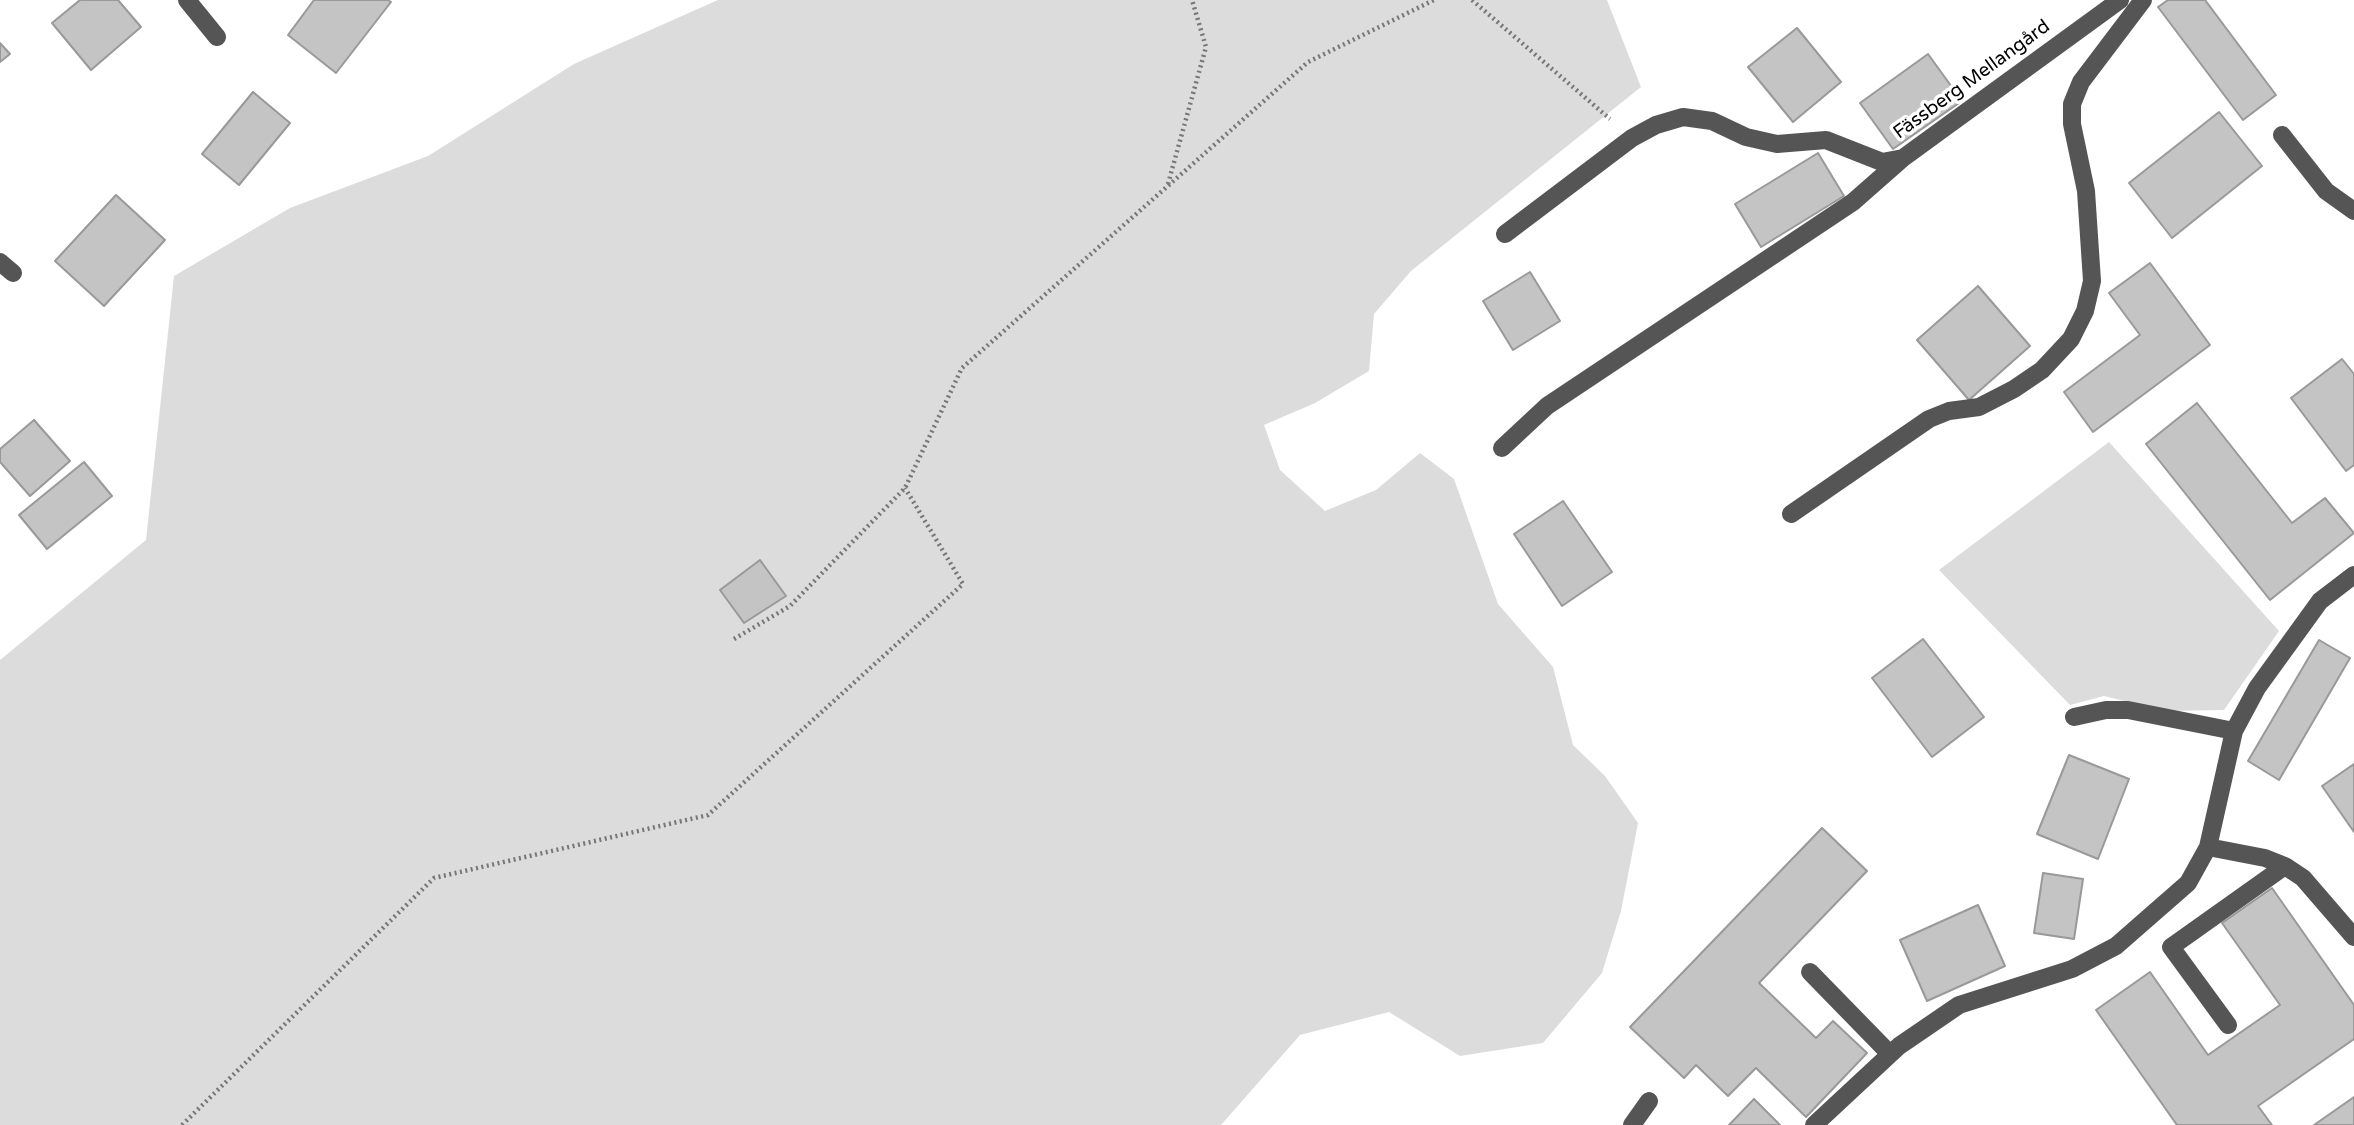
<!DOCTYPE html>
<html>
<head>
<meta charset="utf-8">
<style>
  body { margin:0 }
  canvas { display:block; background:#fff }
</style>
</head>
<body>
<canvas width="2354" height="1125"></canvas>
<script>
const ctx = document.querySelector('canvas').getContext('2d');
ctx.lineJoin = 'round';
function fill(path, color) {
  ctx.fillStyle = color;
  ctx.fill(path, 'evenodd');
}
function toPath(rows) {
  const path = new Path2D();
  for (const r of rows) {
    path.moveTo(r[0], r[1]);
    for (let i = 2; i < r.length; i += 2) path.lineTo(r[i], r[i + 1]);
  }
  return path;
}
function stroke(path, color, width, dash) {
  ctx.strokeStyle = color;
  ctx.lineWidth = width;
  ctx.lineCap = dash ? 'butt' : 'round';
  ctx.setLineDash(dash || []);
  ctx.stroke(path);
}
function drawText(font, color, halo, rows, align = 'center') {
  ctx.font = font + ' "Varela Round",sans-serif';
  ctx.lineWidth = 7;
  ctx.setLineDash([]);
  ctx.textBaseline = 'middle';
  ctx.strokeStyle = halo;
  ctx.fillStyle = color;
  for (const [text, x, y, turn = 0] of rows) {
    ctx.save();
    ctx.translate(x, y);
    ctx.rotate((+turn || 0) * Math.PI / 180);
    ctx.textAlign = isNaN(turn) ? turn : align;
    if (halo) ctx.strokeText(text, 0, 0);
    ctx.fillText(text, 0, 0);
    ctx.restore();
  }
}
fill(toPath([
  [718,0,1607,0,1641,87,1411,271,1374,314,1369,371,1315,403,1264,425,1280,470,1325,511,1376,490,1420,453,1454,479,1498,604,1553,667,1573,745,1605,776,1638,823,1621,911,1602,973,1543,1043,1460,1056,1389,1012,1300,1035,1221,1125,0,1125,0,660,146,540,174,276,290,208,428,156,574,64],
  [2109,442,2279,631,2224,710,2165,711,2104,696,2070,705,1939,570]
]), '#dcdcdc');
const building = toPath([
  [80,0,118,0,141,27,91,70,52,23,80,0],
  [314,0,388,0,391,2,336,73,288,35,314,0],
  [2168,0,2205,0,2276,95,2243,120,2158,7,2168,0],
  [1797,28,1841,82,1793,122,1748,67,1797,28],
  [0,43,10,54,0,62,0,43],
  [1928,54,1962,101,1893,149,1860,103,1928,54],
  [253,92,290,123,239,185,202,154,253,92],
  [2219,112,2262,166,2172,238,2129,183,2219,112],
  [1818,153,1844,196,1761,247,1735,204,1818,153],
  [116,195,165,240,104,306,55,261,116,195],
  [2150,263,2210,345,2093,432,2064,392,2140,335,2109,293,2150,263],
  [1530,272,1560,321,1513,350,1483,301,1530,272],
  [1978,286,2030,346,1969,400,1917,340,1978,286],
  [2342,359,2354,374,2354,465,2346,471,2291,398,2342,359],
  [2197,403,2292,523,2325,498,2354,533,2270,600,2146,444,2197,403],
  [34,420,70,461,30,496,0,462,0,449,34,420],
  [84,462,112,496,47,549,19,515,84,462],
  [1563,501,1612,572,1562,606,1514,534,1563,501],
  [760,560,786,596,744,623,720,590,760,560],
  [1923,639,1984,717,1932,757,1872,678,1923,639],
  [2319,640,2350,658,2279,780,2248,761,2319,640],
  [2069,755,2129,779,2098,859,2037,834,2069,755],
  [2354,764,2354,832,2322,786,2354,764],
  [1822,828,1867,871,1759,983,1816,1038,1833,1021,1867,1053,1806,1117,1756,1068,1728,1096,1696,1065,1684,1078,1630,1027,1822,828],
  [2043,873,2083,879,2074,939,2034,933,2043,873],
  [2272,888,2354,1005,2354,1039,2258,1106,2272,1125,2177,1125,2096,1010,2150,972,2208,1055,2280,1005,2222,923,2272,888],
  [1978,905,2005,966,1927,1001,1900,940,1978,905],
  [2354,1097,2354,1125,2314,1125,2354,1097],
  [1754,1099,1780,1125,1729,1125,1754,1099]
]);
fill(building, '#c4c4c4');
stroke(building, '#999', 2);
stroke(toPath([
  [1472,0,1610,119],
  [1168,184,1206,47,1192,0],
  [734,639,790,606,905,488,962,368,1308,62,1434,0],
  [182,1125,434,878,708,815,963,584,905,488]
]), '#777', 4.5, [2, 3.5]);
stroke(toPath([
  [187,0,217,37],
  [2282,135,2326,191,2354,211],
  [1505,234,1632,138,1656,125,1683,117,1712,121,1746,137,1777,144,1826,140,1882,162,1903,158,2120,0],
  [0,262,13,273],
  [1502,448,1547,406,1853,202,1903,158],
  [1791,514,1929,419,1949,411,1979,407,2014,389,2042,370,2071,339,2085,311,2092,281,2086,191,2072,124,2072,104,2081,82,2143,0],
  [2074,717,2106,710,2128,710,2234,731],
  [2208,847,2265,858,2285,866,2303,878,2354,937],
  [1810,972,1890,1054],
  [2228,1025,2171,947,2285,866],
  [1632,1125,1649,1101],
  [1814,1125,1899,1046,1959,1005,2072,969,2116,946,2188,883,2208,847,2234,731,2257,688,2320,601,2354,575]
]), '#555', 18);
drawText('19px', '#000', '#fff', [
  ["Fässberg Mellangård",1972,80,-36]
]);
</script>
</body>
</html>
